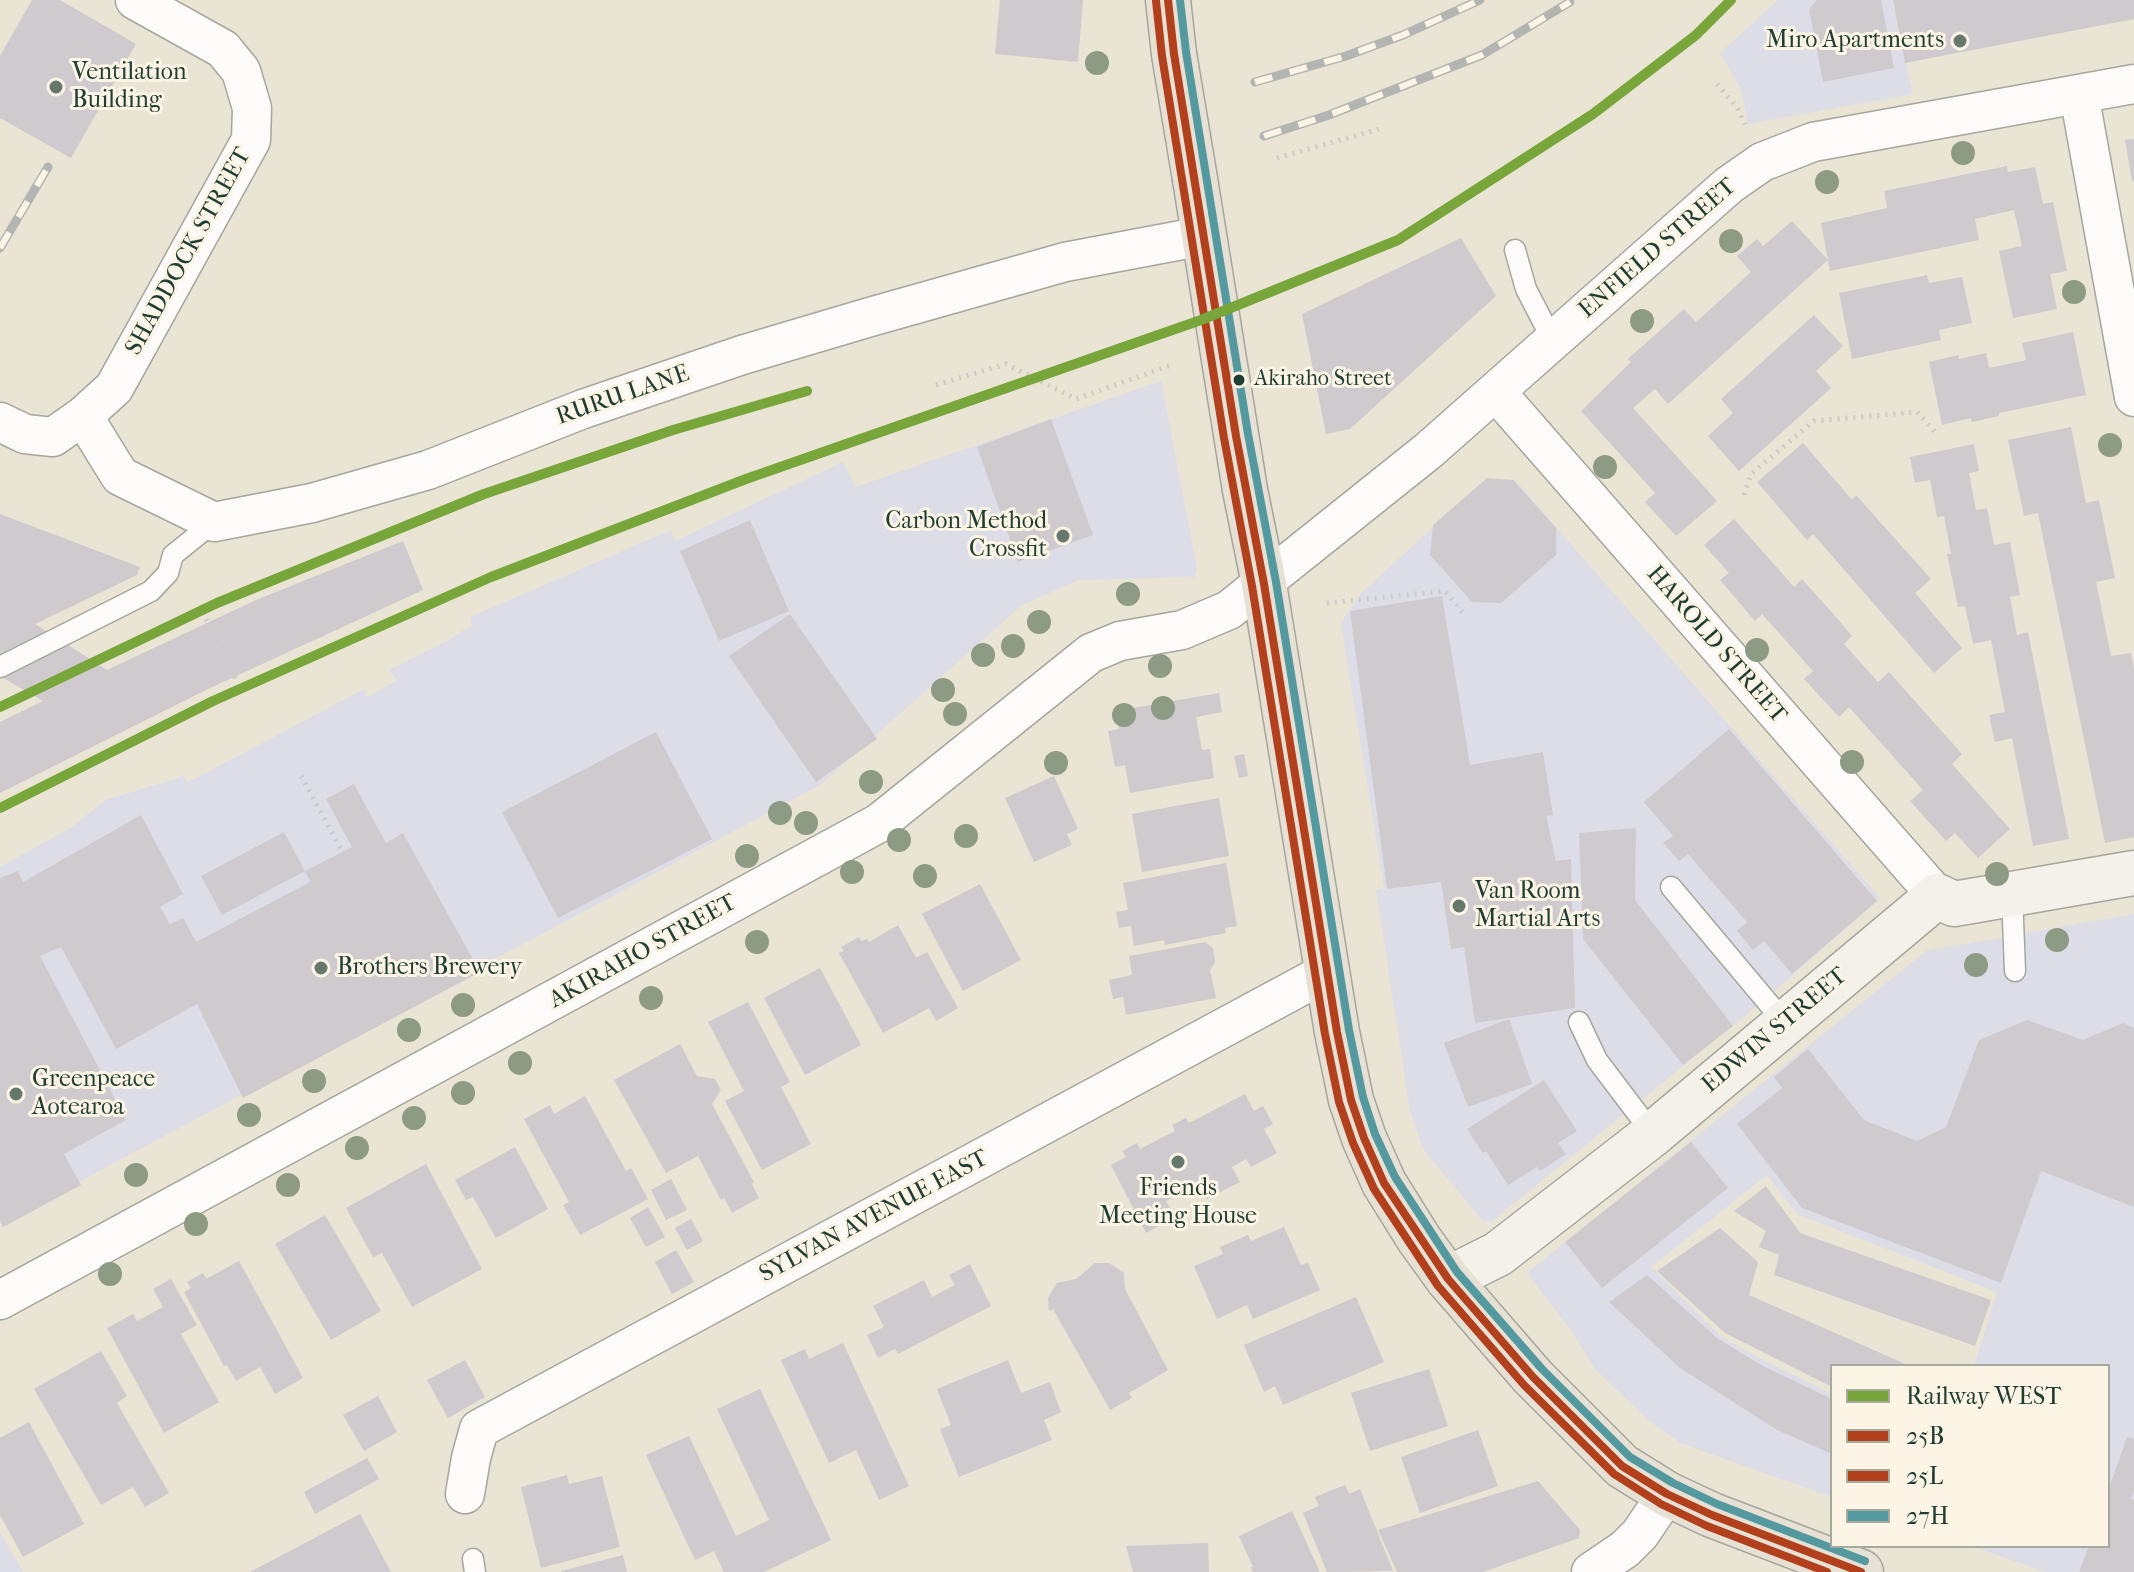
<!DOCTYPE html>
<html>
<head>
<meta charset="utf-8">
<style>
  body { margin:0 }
  #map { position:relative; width:2134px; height:1572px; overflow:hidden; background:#e9e4d4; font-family:"IM FELL French Canon",serif }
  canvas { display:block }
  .legend { position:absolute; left:1830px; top:1364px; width:280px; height:184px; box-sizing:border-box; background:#fcf5e5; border:2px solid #a4ab9e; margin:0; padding:10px 14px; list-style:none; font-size:24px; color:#1f3d34 }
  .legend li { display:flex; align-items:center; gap:16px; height:40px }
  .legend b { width:40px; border:2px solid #a4ab9e }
</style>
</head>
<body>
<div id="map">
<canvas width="2134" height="1572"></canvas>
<ul class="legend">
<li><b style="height:10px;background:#79a63b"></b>Railway WEST</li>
<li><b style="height:10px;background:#b3401c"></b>25B</li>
<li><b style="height:10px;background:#b3401c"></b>25L</li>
<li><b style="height:10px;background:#54999f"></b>27H</li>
</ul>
</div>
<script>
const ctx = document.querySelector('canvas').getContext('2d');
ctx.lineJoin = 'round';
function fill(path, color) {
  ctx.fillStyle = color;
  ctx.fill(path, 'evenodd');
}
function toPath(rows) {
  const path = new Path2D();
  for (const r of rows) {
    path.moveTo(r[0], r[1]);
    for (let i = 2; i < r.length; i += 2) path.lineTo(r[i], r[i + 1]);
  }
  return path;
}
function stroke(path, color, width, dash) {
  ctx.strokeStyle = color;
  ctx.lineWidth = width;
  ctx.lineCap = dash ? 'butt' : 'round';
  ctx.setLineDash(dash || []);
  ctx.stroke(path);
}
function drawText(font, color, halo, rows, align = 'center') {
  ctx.font = font + ' "IM FELL French Canon",serif';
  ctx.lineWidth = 6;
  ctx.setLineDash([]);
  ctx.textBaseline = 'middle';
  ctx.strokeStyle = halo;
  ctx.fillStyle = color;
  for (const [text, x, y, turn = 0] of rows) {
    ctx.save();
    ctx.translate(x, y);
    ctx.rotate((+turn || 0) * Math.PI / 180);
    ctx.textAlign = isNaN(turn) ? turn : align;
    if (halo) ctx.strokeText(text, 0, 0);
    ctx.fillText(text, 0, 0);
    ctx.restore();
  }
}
fill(toPath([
  [1778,0,1892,0,1913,94,1748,124,1741,89,1720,53],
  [1161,381,1197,569,1195,577,1079,580,1022,605,820,785,0,1224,0,867,70,828,106,800,184,776,187,783,364,689,367,697,397,680,389,670,447,641,472,625,470,617,671,530,675,541,843,462,856,487],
  [1515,480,1880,898,1769,996,1491,1222,1483,1221,1423,1149,1410,1111,1376,890,1384,888,1341,623,1361,593,1483,482],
  [2134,914,2134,1572,2046,1572,1971,1546,2108,1546,2108,1366,1974,1366,1997,1292,1797,1214,1767,1175,1651,1267,1720,1336,1763,1360,1832,1394,1832,1497,1680,1443,1648,1420,1595,1369,1572,1332,1527,1273,1926,951],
  [0,1532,23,1572,0,1572]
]), '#dddde8');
fill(toPath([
  [32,0,60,0,136,44,71,158,0,118,0,56],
  [1000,0,1083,0,1078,62,995,54],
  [1817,0,1881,0,1894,68,1823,82,1809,10],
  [1893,0,2134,0,2134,19,1905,63],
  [2134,139,2134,181,2132,181,2125,140],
  [2007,166,2008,172,2035,167,2043,204,2053,202,2067,271,2050,274,2057,309,2013,318,1999,251,2022,246,2014,210,1975,219,1979,240,1830,271,1821,223,1887,208,1884,191],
  [1792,221,1828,260,1668,404,1655,389,1633,408,1717,501,1676,536,1645,502,1655,493,1581,411,1631,362,1628,359,1684,309,1696,322,1735,287,1751,272,1737,256,1757,239,1763,246],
  [1461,238,1496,296,1350,429,1326,434,1302,314],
  [1927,275,1929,283,1962,277,1972,323,1939,330,1941,340,1852,359,1839,293],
  [1814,315,1843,346,1816,371,1831,388,1739,471,1708,436,1733,413,1721,399],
  [2073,332,2086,395,1999,413,1999,416,1972,422,1971,418,1942,425,1929,362,1958,355,1959,359,1986,353,1989,368,2026,360,2022,343],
  [1051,419,1093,535,1018,562,977,447],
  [2071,427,2086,503,2099,500,2115,578,2096,582,2111,656,2131,653,2134,669,2134,837,2105,843,2038,513,2024,516,2008,440],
  [1803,443,1852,500,1856,495,1931,579,1915,593,1962,648,1934,673,1813,534,1807,540,1757,482],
  [1974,444,1979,471,1969,473,1976,510,1987,508,1994,545,2010,542,2020,595,2010,597,2017,635,2028,632,2069,839,2033,846,2012,738,1995,742,1989,715,2005,712,1991,640,1973,644,1965,606,1958,607,1947,554,1951,554,1944,516,1937,517,1930,480,1915,483,1910,457],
  [1487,478,1513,480,1556,528,1556,555,1501,603,1472,602,1430,555,1433,525],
  [0,514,140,567,137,575,35,624,107,670,256,600,403,541,423,590,208,689,0,793,0,722,43,701,0,676],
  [1734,519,1794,587,1802,579,1828,608,1852,636,1844,644,1878,682,1889,672,1962,754,1952,764,2010,829,1978,858,1955,833,1946,841,1910,801,1923,790,1849,707,1839,717,1804,679,1813,671,1762,614,1755,621,1720,580,1729,573,1704,545],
  [750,520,789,611,719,641,680,551],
  [1442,596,1470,765,1543,752,1553,815,1546,816,1556,861,1571,859,1575,1008,1475,1023,1464,947,1451,949,1441,882,1387,889,1350,611],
  [790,614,877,739,816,782,729,656],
  [1219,693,1222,712,1196,717,1202,750,1210,749,1214,778,1130,793,1125,765,1115,767,1108,731,1119,729,1116,711],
  [1729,729,1877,901,1792,974,1764,941,1753,950,1737,931,1747,922,1688,854,1679,861,1663,843,1673,836,1644,802],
  [656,732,712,839,558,918,502,812],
  [1244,754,1248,776,1239,778,1234,756],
  [1054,776,1078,829,1067,834,1072,845,1034,862,1005,798],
  [354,784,386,843,403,833,480,972,243,1098,197,1004,116,1049,61,947,40,956,126,1120,64,1154,81,1185,3,1227,0,1221,0,878,18,871,23,882,141,815,183,894,160,907,170,924,183,918,196,942,310,882,305,871,352,847,326,799],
  [1219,798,1229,856,1142,872,1132,814],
  [1636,828,1635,900,1733,1026,1683,1065,1583,939,1579,833],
  [284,832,305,871,222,915,201,876],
  [1226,863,1237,926,1225,928,1226,933,1165,945,1164,940,1134,946,1131,926,1119,928,1116,912,1128,910,1123,883],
  [980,884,1021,960,963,991,922,914],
  [898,925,916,958,927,952,958,1008,936,1021,929,1008,883,1033,839,953,844,951,841,947,859,937,861,941,867,939,869,942],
  [1205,942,1213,948,1215,962,1210,970,1216,998,1126,1015,1123,997,1113,999,1109,980,1132,975,1129,956],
  [820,968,861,1045,805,1075,764,998],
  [748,1002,790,1082,781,1087,811,1144,762,1170,725,1101,744,1091,708,1022],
  [1509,1019,1532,1084,1468,1107,1444,1043],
  [2027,1020,2083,1040,2123,1023,2134,1028,2134,1207,2041,1171,2001,1283,1802,1208,1737,1124,1782,1088,1774,1077,1808,1049,1864,1120,1917,1141,1946,1127,1979,1040],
  [680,1044,697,1076,715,1079,721,1090,712,1104,754,1182,752,1184,759,1198,732,1213,724,1198,721,1200,698,1156,666,1173,614,1080],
  [1544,1080,1577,1131,1558,1143,1566,1154,1540,1171,1537,1167,1508,1185,1486,1151,1483,1153,1467,1129],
  [1245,1094,1254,1111,1263,1106,1273,1124,1264,1129,1277,1153,1251,1167,1246,1159,1232,1167,1240,1182,1206,1199,1198,1184,1166,1201,1175,1217,1146,1233,1111,1165,1126,1157,1122,1151,1137,1143,1140,1149,1175,1131,1172,1125,1186,1118,1189,1123],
  [585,1096,626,1171,631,1168,648,1199,580,1235,563,1205,569,1202,524,1119,550,1105,554,1114],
  [1691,1142,1728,1188,1602,1288,1565,1242],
  [515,1147,548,1209,496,1238,473,1197,466,1200,455,1180],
  [426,1164,482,1269,412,1307,382,1253,373,1257,346,1208],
  [671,1179,687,1210,666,1220,651,1190],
  [1766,1186,1800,1233,1991,1300,1975,1346,1774,1275,1779,1255,1759,1247,1766,1231,1734,1211],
  [648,1207,665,1237,646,1247,630,1218],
  [325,1215,381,1311,331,1340,275,1244],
  [691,1219,703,1241,687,1250,675,1228],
  [1284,1227,1301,1265,1308,1263,1320,1290,1253,1319,1247,1305,1217,1319,1194,1266,1223,1254,1220,1247,1248,1235,1251,1241],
  [1720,1228,1758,1262,1749,1295,1910,1366,1832,1366,1832,1387,1725,1333,1657,1271],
  [676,1250,694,1282,672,1294,655,1262],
  [239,1261,303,1378,275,1394,260,1367,236,1381,227,1365,224,1366,184,1292,191,1288,187,1282,203,1273,206,1279],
  [1095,1263,1109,1263,1124,1273,1125,1289,1168,1370,1129,1393,1132,1398,1110,1410,1053,1309,1049,1311,1048,1298,1057,1283,1076,1279],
  [970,1264,991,1306,898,1354,895,1349,878,1358,867,1335,884,1327,873,1306,924,1280,932,1297,955,1285,949,1275],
  [1647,1275,1717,1338,1761,1365,1832,1399,1832,1454,1777,1430,1680,1368,1609,1302],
  [171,1279,197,1325,181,1334,219,1402,164,1433,107,1328,133,1314,137,1321,163,1307,153,1289],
  [1356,1297,1384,1362,1283,1405,1275,1386,1264,1392,1244,1345],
  [843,1343,909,1486,879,1500,856,1450,829,1463,781,1360,805,1349,809,1359],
  [101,1351,127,1396,117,1403,169,1493,145,1507,133,1487,101,1505,34,1389],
  [465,1360,485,1397,448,1418,427,1380],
  [1008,1360,1021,1393,1050,1382,1061,1412,1044,1420,1052,1440,959,1477,940,1429,951,1425,937,1389],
  [1429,1369,1448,1426,1370,1451,1351,1393],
  [760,1389,831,1540,764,1572,724,1572,714,1551,695,1560,646,1455,689,1436,736,1536,769,1520,717,1409],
  [378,1396,397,1432,364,1451,343,1415],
  [29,1422,84,1524,23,1557,0,1515,0,1438],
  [1478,1430,1498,1486,1420,1513,1401,1457],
  [2127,1437,2134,1439,2134,1490,2131,1499,2134,1500,2134,1572,2079,1572,2089,1546,2108,1546,2108,1491],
  [367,1458,379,1479,315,1514,304,1492],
  [567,1475,569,1484,602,1476,620,1547,541,1568,521,1487],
  [1538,1481,1580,1530,1579,1538,1483,1572,1397,1572,1378,1530],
  [1345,1485,1349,1494,1360,1489,1393,1571,1327,1572,1303,1513,1319,1506,1315,1497],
  [1292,1511,1320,1572,1253,1572,1251,1567,1253,1567,1239,1536],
  [360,1514,391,1572,250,1572],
  [1208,1543,1209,1572,1133,1572,1126,1546],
  [623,1555,627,1572,562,1572,561,1571]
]), '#cfcace');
const lane = toPath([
  [1515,250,1526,289,1553,341],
  [0,667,151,591,168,573,173,555,214,522],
  [1671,887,1785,1023],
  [2012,894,2015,971],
  [1579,1022,1597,1060,1653,1134],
  [473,1559,475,1572]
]);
const street = toPath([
  [2079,94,2134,397],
  [1496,392,1937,896],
  [83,416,120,476,214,522,312,503,428,470,583,409,742,355,870,317,1065,262,1203,236],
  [0,422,25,434,53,437,83,416,114,388,251,140,252,108,241,71,223,49,135,0],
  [0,1300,879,823,1091,653,1120,641,1182,630,1229,610,1428,451,1729,185,1762,162,1813,142,2134,84],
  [465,1494,471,1458,479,1429,1327,972],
  [1591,1572,1625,1549,1640,1534,1667,1494]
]);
const secondary = toPath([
  [1448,1279,1498,1254,1653,1134,1937,896,1954,904,2134,873]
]);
const primary = toPath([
  [1168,0,1174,54],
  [1195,179,1245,490,1264,584,1337,1032,1351,1100,1364,1138,1384,1183,1419,1239,1448,1279,1533,1377,1622,1466,1667,1494,1712,1515,1861,1572]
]);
stroke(lane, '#a5a69c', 23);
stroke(street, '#a5a69c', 41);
stroke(secondary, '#a5a69c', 47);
stroke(primary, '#a5a69c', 47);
stroke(toPath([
  [1717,84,1737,107,1747,129],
  [1277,158,1379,129],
  [936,385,1006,364,1076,399,1171,365],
  [1744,495,1751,474,1814,421,1917,412,1938,435],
  [1327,603,1445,591,1464,614],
  [206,619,236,679],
  [301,776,342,851]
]), '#cacbc7', 5, [2, 6]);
stroke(lane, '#fcfbf9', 20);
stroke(street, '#fcfbf9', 38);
stroke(secondary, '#f3f1ea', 44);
stroke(primary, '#e6e1d4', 44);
const rail = toPath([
  [1255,82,1346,56,1403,35,1480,0],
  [1264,136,1329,115,1482,55,1570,2],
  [0,248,48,167]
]);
stroke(rail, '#b3b5b2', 9);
stroke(rail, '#fcf5e5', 6, [18]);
const primaryBridge = toPath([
  [1174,54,1195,179]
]);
stroke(primaryBridge, '#a5a69c', 47, []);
stroke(primaryBridge, '#e6e1d4', 44);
stroke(toPath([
  [1168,0,1174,54,1236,436,1264,584,1337,1032,1351,1100,1364,1138,1384,1183,1448,1279,1533,1377,1622,1466,1667,1494,1712,1515,1861,1572]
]), '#b3401c', 8);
stroke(toPath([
  [1156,1,1162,56,1224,438,1252,586,1325,1034,1339,1102,1353,1143,1374,1189,1438,1286,1524,1385,1614,1474,1661,1504,1707,1526,1827,1572]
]), '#b3401c', 8);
stroke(toPath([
  [1180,0,1186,52,1248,434,1276,582,1349,1030,1363,1097,1375,1134,1395,1177,1457,1272,1542,1369,1630,1457,1673,1483,1717,1504,1865,1561]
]), '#54999f', 8);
stroke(toPath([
  [0,707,217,603,484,494,673,430,807,391],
  [0,808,213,701,491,577,746,479,1201,320,1398,240,1593,114,1696,35,1731,0]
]), '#79a63b', 10);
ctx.fillStyle = '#8d9b84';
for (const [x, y] of [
  [1097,63],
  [1963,153],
  [1827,182],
  [1731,241],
  [2074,292],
  [1642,321],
  [2110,445],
  [1605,467],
  [1128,594],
  [1039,622],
  [1013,646],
  [1757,650],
  [983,655],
  [1160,666],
  [943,690],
  [1163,708],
  [955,714],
  [1124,715],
  [1852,762],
  [1056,763],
  [871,782],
  [780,813],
  [806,823],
  [966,836],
  [899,840],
  [747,856],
  [852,872],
  [1997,874],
  [925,876],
  [2057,940],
  [757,942],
  [1976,965],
  [651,998],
  [463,1005],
  [409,1030],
  [520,1063],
  [314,1081],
  [463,1093],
  [249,1115],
  [414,1118],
  [357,1148],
  [136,1175],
  [288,1185],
  [196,1224],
  [110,1274]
]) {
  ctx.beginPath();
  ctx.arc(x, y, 12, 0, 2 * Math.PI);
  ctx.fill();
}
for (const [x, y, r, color] of [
  [1960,41,8,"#66776c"],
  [56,87,8,"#66776c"],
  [1239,380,7,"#1f3d34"],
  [1063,536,8,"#66776c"],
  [1459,906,8,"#66776c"],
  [321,968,8,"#66776c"],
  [16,1094,8,"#66776c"],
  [1178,1162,8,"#66776c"]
]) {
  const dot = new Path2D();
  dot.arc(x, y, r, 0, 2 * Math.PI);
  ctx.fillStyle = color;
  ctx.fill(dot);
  stroke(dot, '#fcf5e5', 3);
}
drawText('22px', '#1f3d34', '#fcf5e5', [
  ["Akiraho Street",1254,380]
], 'left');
drawText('24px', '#1f3d34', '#fcf5e5', [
  ["Miro Apartments",1944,41,"right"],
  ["Ventilation",72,73],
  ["Building",72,101],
  ["Carbon Method",1047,522,"right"],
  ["Crossfit",1047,550,"right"],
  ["Van Room",1475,892],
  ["Martial Arts",1475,920],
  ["Brothers Brewery",337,968],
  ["Greenpeace",32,1080],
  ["Aotearoa",32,1108],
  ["Friends",1178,1189,"center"],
  ["Meeting House",1178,1217,"center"]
], 'left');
drawText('24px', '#1f3d34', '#fcf5e5', [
  ["ENFIELD STREET",1658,249,-41],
  ["SHADDOCK STREET",189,252,-61],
  ["RURU LANE",623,396,-19],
  ["HAROLD STREET",1716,645,49],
  ["AKIRAHO STREET",643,952,-29],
  ["EDWIN STREET",1775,1031,-40],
  ["SYLVAN AVENUE EAST",874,1217,-28]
]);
</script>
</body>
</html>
